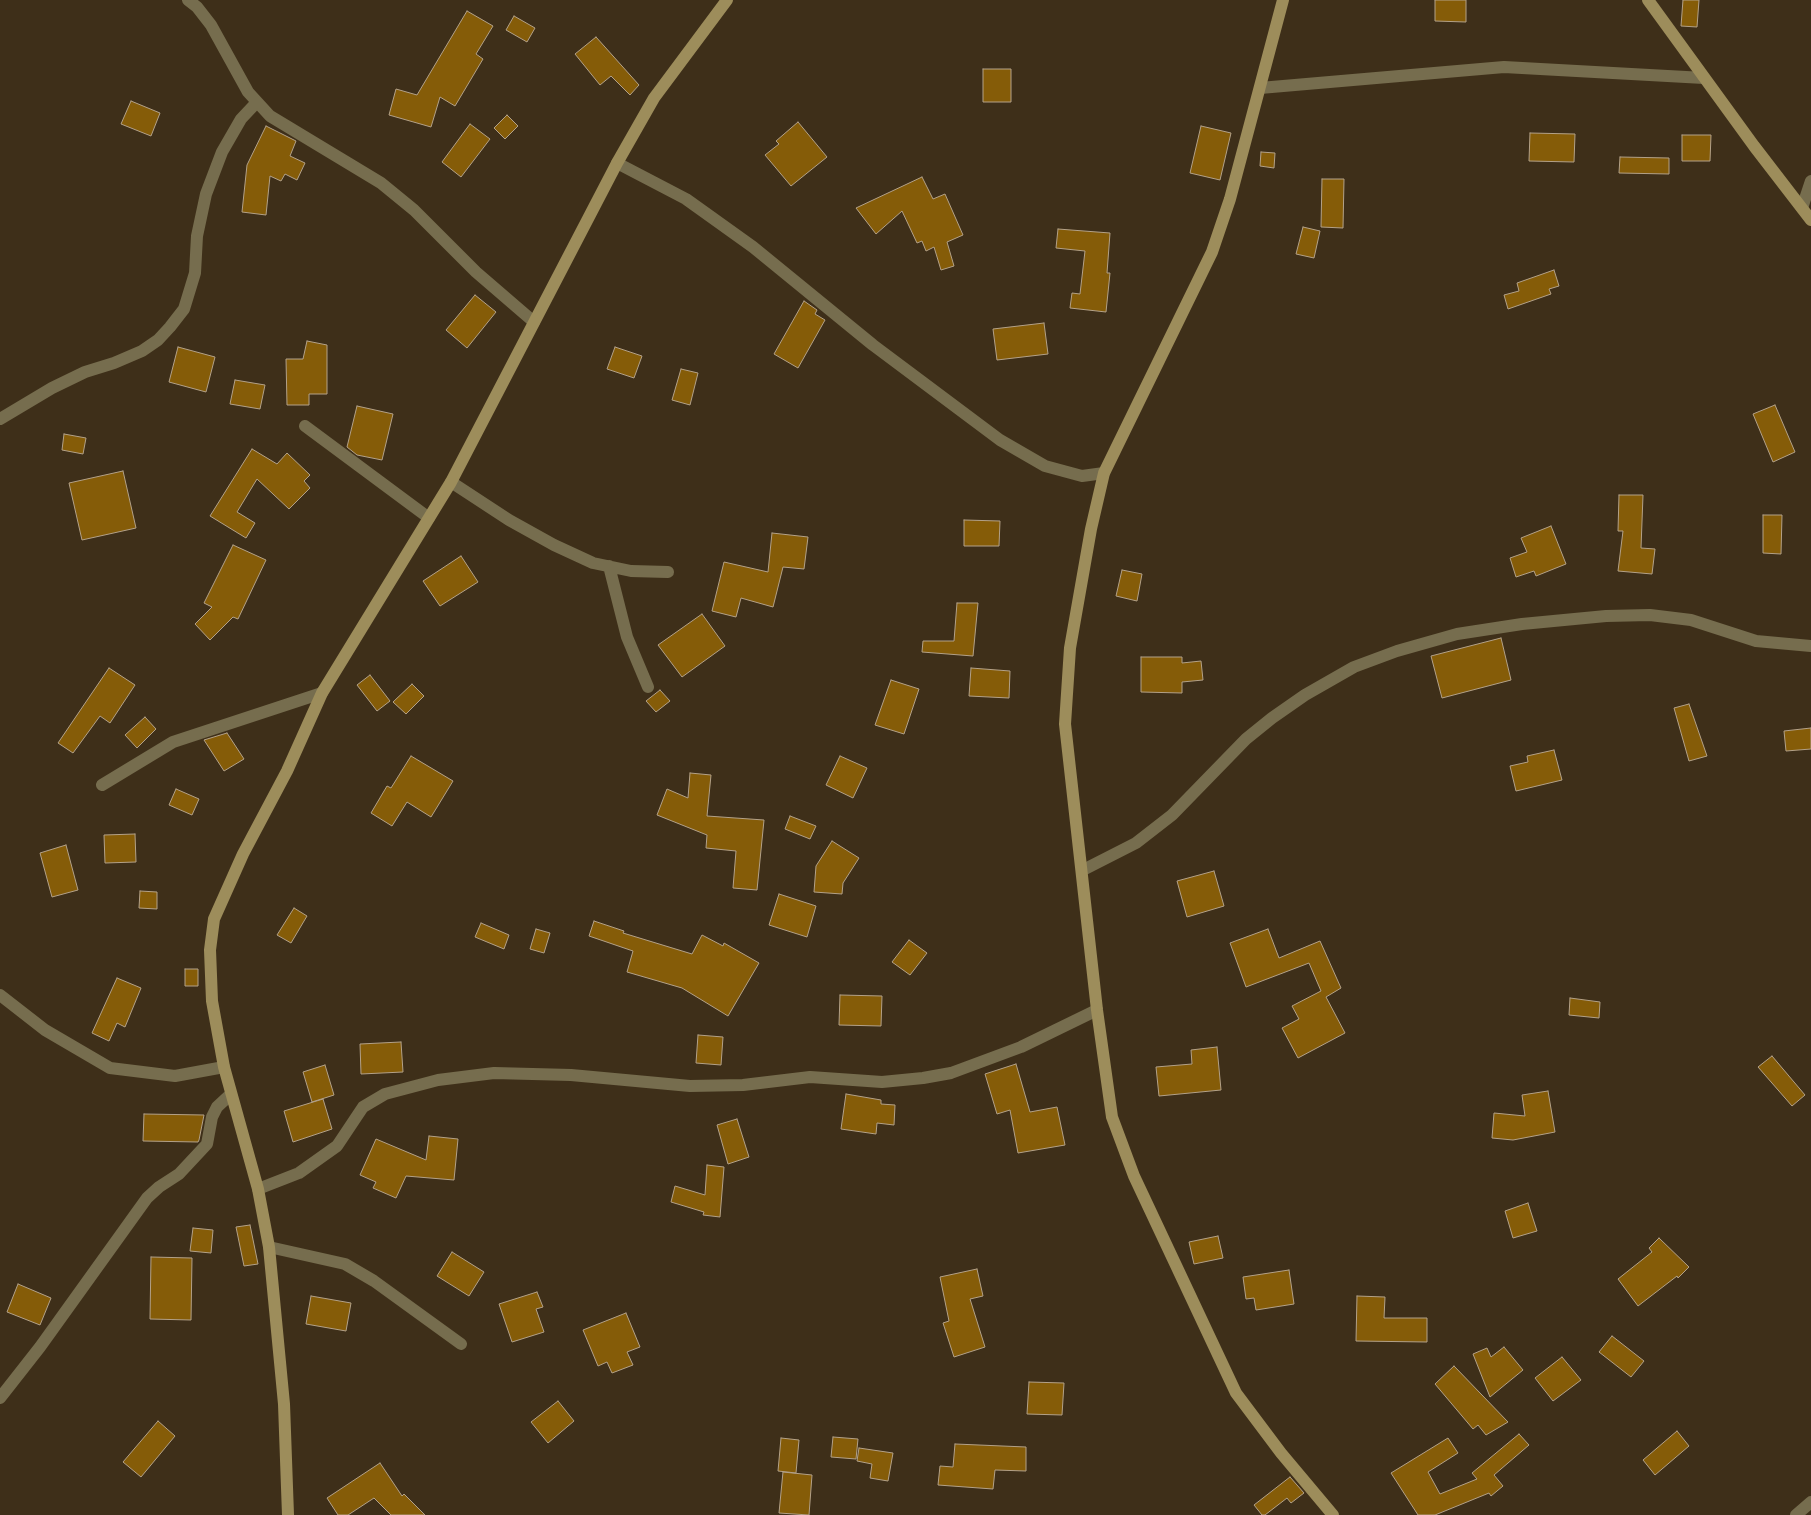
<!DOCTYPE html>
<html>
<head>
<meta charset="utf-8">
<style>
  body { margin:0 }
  canvas { display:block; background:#3e2f19 }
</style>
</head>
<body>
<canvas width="1811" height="1515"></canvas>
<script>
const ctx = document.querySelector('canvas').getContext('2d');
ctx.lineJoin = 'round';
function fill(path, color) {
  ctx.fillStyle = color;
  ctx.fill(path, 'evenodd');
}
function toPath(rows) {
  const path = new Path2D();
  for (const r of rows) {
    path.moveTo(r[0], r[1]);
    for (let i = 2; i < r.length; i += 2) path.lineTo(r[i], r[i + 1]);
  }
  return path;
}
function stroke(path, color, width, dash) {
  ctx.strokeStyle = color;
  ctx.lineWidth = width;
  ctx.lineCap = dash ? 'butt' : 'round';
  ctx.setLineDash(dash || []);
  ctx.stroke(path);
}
const building = toPath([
  [1435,0,1466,0,1466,22,1435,21,1435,0],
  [1683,0,1699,0,1697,27,1681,26,1683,0],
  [467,11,493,26,476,54,483,59,455,106,440,97,431,127,389,115,396,89,417,95,467,11],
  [514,16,535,28,527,42,506,30,514,16],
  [596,37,639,85,630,95,611,76,600,85,575,54,596,37],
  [983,69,1011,69,1011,102,983,102,983,69],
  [131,101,160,113,151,136,121,124,131,101],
  [507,115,518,126,505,139,494,128,507,115],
  [798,122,827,157,791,186,765,155,779,144,776,141,798,122],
  [470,124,490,139,461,177,442,162,470,124],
  [266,126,296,141,290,156,305,163,297,180,285,174,281,181,270,176,266,215,242,212,247,165,266,126],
  [1201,126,1231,133,1220,180,1190,173,1201,126],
  [1530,133,1575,134,1574,162,1529,161,1530,133],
  [1682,135,1711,135,1710,161,1682,161,1682,135],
  [1261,152,1275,153,1274,168,1260,166,1261,152],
  [1620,157,1669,158,1669,174,1619,173,1620,157],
  [922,177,933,199,945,194,963,235,947,242,954,266,941,270,934,247,926,251,922,241,917,243,902,211,876,234,856,208,922,177],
  [1322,179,1344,179,1343,228,1321,227,1322,179],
  [1303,227,1320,231,1314,258,1296,254,1303,227],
  [1058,229,1110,233,1107,273,1110,273,1106,312,1070,308,1072,293,1080,294,1085,251,1056,248,1058,229],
  [1554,270,1559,286,1549,289,1551,294,1508,309,1504,295,1519,291,1517,283,1554,270],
  [475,295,496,312,467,348,446,330,475,295],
  [804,301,817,310,815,314,825,320,798,368,774,354,804,301],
  [1044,323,1048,354,997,360,993,329,1044,323],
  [307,341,327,345,327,394,309,394,309,405,287,405,286,359,303,359,307,341],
  [178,347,215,357,206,392,169,382,178,347],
  [615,347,642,356,634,378,607,369,615,347],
  [681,369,698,373,690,405,672,400,681,369],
  [235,380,265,385,260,409,230,404,235,380],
  [1775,405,1795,452,1773,462,1753,414,1775,405],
  [357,406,393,414,382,460,357,455,347,447,357,406],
  [64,434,86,438,83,454,62,450,64,434],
  [252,449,277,464,287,453,310,475,304,481,310,488,289,509,257,479,237,512,255,523,246,538,210,516,252,449],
  [123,471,136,528,82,540,69,483,123,471],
  [1619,495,1643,495,1641,548,1655,549,1652,574,1618,571,1623,531,1618,531,1619,495],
  [1763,515,1782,515,1781,554,1763,553,1763,515],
  [964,520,1000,521,999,546,964,546,964,520],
  [1551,526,1566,564,1536,576,1534,571,1516,577,1510,558,1527,552,1521,538,1551,526],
  [772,533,808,537,804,569,783,567,773,607,741,598,736,617,712,611,724,562,768,572,772,533],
  [233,545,266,560,238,619,233,617,210,640,195,624,212,607,204,603,233,545],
  [461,556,478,582,440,606,423,581,461,556],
  [1122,570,1142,574,1137,601,1116,596,1122,570],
  [957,603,978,603,973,656,922,652,923,641,954,641,957,603],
  [702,614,725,646,682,677,658,645,702,614],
  [1501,638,1511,680,1442,698,1431,656,1501,638],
  [1141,657,1182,657,1182,663,1201,661,1203,680,1182,682,1182,693,1141,692,1141,657],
  [109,668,135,685,110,723,100,716,73,753,58,743,109,668],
  [971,668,1010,671,1009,698,969,696,971,668],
  [370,675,390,701,377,711,357,685,370,675],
  [891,680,919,689,904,734,875,725,891,680],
  [412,684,424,696,406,714,393,702,412,684],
  [660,690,670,701,656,712,646,701,660,690],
  [1689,704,1707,756,1689,761,1674,708,1689,704],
  [145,717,156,729,137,748,125,735,145,717],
  [1811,728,1811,749,1786,751,1784,731,1811,728],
  [227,733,244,759,224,771,204,740,227,733],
  [1554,750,1562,780,1516,791,1510,766,1528,762,1527,756,1554,750],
  [411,756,453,781,431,817,407,802,392,826,371,813,387,786,391,788,411,756],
  [840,756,867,768,853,798,826,785,840,756],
  [690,773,711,775,707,816,764,820,757,890,733,888,736,851,706,848,707,835,657,815,667,789,688,798,690,773],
  [176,789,199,799,192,815,169,805,176,789],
  [790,816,816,826,810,839,785,829,790,816],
  [135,834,136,862,105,863,104,835,135,834],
  [832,841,859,858,843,883,842,894,814,892,816,866,832,841],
  [66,845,78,890,52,897,40,853,66,845],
  [1214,871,1224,906,1187,917,1177,881,1214,871],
  [140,891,157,892,157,909,139,908,140,891],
  [779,894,816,906,807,937,769,925,779,894],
  [294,908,307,916,291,943,277,935,294,908],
  [594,921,624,931,623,933,692,954,702,935,723,946,724,943,759,963,728,1016,682,988,627,972,633,951,589,936,594,921],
  [481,923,509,935,504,949,475,937,481,923],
  [536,929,550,933,544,953,530,949,536,929],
  [1268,929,1279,958,1320,941,1341,988,1326,997,1345,1033,1298,1058,1282,1028,1299,1019,1292,1006,1321,991,1309,963,1246,987,1230,943,1268,929],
  [909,940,927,953,910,975,892,962,909,940],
  [185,969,198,969,198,986,185,986,185,969],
  [117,978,141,988,125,1027,117,1023,109,1041,92,1033,117,978],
  [840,995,882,996,881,1026,839,1025,840,995],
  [1570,998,1600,1002,1599,1018,1569,1015,1570,998],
  [698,1035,723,1037,721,1065,696,1063,698,1035],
  [401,1042,403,1072,361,1074,360,1044,401,1042],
  [1217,1047,1221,1090,1159,1096,1156,1067,1192,1064,1191,1050,1217,1047],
  [1772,1056,1805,1095,1792,1106,1758,1067,1772,1056],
  [1016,1064,1030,1112,1057,1107,1065,1145,1018,1153,1010,1110,997,1114,985,1074,1016,1064],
  [325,1065,334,1095,312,1102,303,1072,325,1065],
  [1548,1091,1555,1132,1513,1140,1492,1138,1494,1113,1525,1116,1522,1095,1548,1091],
  [846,1094,881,1100,881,1104,895,1105,894,1125,877,1123,876,1134,841,1129,846,1094],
  [323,1099,332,1129,293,1142,284,1111,323,1099],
  [144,1114,204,1115,199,1140,198,1142,143,1141,144,1114],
  [737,1119,749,1157,728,1164,717,1125,737,1119],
  [429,1136,458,1139,454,1180,406,1176,396,1198,373,1188,376,1182,360,1175,376,1139,426,1160,429,1136],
  [707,1165,724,1167,720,1217,703,1215,704,1212,671,1202,675,1186,705,1195,707,1165],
  [1528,1203,1537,1231,1513,1238,1505,1211,1528,1203],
  [250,1225,258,1264,244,1266,236,1227,250,1225],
  [193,1228,213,1230,211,1253,190,1251,193,1228],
  [1218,1236,1223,1258,1194,1264,1189,1242,1218,1236],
  [1659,1238,1689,1267,1678,1278,1677,1276,1638,1306,1618,1279,1652,1252,1649,1248,1659,1238],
  [452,1252,484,1272,469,1296,437,1276,452,1252],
  [151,1257,192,1258,191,1320,150,1319,151,1257],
  [977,1269,983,1296,970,1299,985,1347,954,1357,943,1323,949,1321,940,1277,977,1269],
  [1289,1270,1294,1304,1256,1310,1254,1298,1246,1299,1243,1277,1289,1270],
  [18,1284,51,1298,40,1325,7,1312,18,1284],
  [537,1292,543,1307,536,1309,544,1332,512,1342,499,1304,537,1292],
  [311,1296,351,1303,346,1331,306,1324,311,1296],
  [1357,1296,1385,1297,1384,1318,1427,1318,1427,1342,1356,1341,1357,1296],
  [626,1313,640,1347,627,1352,633,1365,612,1373,607,1362,598,1366,583,1330,626,1313],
  [1612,1336,1644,1361,1631,1377,1599,1352,1612,1336],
  [1504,1347,1523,1370,1490,1397,1473,1354,1487,1348,1491,1357,1504,1347],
  [1562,1357,1581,1380,1553,1401,1535,1378,1562,1357],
  [1454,1366,1508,1422,1486,1435,1478,1425,1473,1429,1435,1384,1454,1366],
  [1029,1382,1064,1383,1062,1415,1027,1414,1029,1382],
  [558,1401,574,1421,548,1443,531,1422,558,1401],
  [158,1421,175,1436,141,1477,123,1462,158,1421],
  [1677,1431,1689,1446,1655,1475,1643,1460,1677,1431],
  [1519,1434,1529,1445,1494,1475,1503,1486,1491,1496,1489,1493,1435,1515,1418,1515,1391,1473,1448,1438,1458,1453,1428,1472,1440,1494,1477,1479,1472,1473,1519,1434],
  [833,1437,858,1439,856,1459,831,1457,833,1437],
  [781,1438,799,1440,796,1473,778,1471,781,1438],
  [955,1444,1026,1447,1026,1471,995,1470,993,1489,938,1485,940,1466,953,1467,955,1444],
  [859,1448,893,1453,888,1481,870,1478,872,1464,857,1461,859,1448],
  [380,1463,402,1496,404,1494,425,1515,391,1515,374,1498,348,1515,338,1515,327,1498,380,1463],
  [783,1472,812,1475,809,1515,779,1513,783,1472],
  [1290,1477,1304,1493,1291,1503,1287,1498,1265,1515,1262,1515,1254,1505,1290,1477]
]);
fill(building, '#855c08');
stroke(building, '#b3a188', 1);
stroke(toPath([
  [188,0,197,7,211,25,248,92,270,116,381,183,414,210,476,272,534,322],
  [1260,88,1504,67,1704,78],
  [617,163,686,199,753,247,873,345,1000,440,1045,466,1082,476,1104,473],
  [1802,208,1811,181],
  [0,419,52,388,85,372,114,363,142,351,158,340,170,327,184,309,195,273,197,236,206,194,222,152,241,119,257,102],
  [305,426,429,518],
  [451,482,509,520,554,545,593,563,631,571,668,572],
  [609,566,627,637,648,687],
  [102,785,173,742,322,693],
  [1083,870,1136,843,1172,815,1246,739,1272,718,1305,695,1354,667,1397,651,1457,634,1522,624,1606,616,1650,615,1691,620,1756,641,1811,646],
  [0,995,45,1030,110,1068,175,1076,224,1067],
  [258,1189,299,1173,337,1146,363,1107,385,1094,438,1080,494,1073,571,1075,690,1086,743,1085,810,1077,882,1082,923,1078,951,1073,1021,1047,1097,1010],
  [269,1247,345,1264,374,1281,461,1344],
  [0,1398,40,1347,147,1198,159,1187,179,1174,207,1144,212,1117,217,1107,231,1094],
  [1796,1515,1811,1502]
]), '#766d4e', 12);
stroke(toPath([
  [1283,0,1230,199,1212,252,1104,473,1091,529,1070,648,1065,724,1097,1010,1112,1117,1134,1176,1236,1393,1281,1453,1333,1515],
  [1648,0,1754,146,1811,220],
  [288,1515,284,1404,269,1247,258,1189,224,1067,212,1001,210,950,214,919,243,854,287,771,322,693,451,482,617,163,654,98,727,0]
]), '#9d8d5b', 12);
</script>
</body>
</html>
